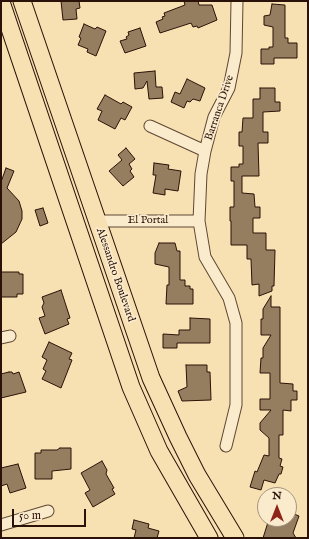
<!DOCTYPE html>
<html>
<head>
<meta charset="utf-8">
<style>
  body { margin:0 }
  #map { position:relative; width:309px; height:539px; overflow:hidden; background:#f7e0b2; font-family:"IM FELL English",serif }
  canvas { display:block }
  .frame { position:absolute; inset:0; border:2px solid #2b1208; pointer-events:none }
  .north { position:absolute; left:257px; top:487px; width:40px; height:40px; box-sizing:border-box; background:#faebcd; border:1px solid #a7947e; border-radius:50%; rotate:0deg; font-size:11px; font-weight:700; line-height:16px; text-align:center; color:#2b1208 }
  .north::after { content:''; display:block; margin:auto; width:14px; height:18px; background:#8f2418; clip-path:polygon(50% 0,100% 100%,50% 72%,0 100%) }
  .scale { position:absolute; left:12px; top:509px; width:74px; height:18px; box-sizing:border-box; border:2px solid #2b1208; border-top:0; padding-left:5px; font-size:12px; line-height:14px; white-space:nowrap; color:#2b1208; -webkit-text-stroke:3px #faebcd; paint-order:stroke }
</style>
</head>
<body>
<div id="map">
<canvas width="309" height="539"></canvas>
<div class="frame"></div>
<div class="north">N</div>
<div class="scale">50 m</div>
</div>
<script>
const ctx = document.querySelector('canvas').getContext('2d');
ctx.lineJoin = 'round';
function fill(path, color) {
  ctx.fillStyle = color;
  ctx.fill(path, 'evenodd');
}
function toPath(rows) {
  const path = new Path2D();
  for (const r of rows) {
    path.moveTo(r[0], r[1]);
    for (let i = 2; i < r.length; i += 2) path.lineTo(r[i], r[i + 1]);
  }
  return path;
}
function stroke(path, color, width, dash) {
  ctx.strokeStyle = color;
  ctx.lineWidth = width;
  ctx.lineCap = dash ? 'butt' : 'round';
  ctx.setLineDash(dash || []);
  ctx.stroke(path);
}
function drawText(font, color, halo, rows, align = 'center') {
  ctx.font = font + ' "IM FELL English",serif';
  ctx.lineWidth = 3.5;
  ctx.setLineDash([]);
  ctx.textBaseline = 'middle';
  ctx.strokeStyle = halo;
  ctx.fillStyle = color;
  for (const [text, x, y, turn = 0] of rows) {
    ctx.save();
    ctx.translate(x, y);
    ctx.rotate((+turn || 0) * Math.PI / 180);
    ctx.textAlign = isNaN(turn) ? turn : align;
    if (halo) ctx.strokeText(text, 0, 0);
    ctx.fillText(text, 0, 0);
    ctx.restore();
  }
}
const building = toPath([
  [61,1,79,1,80,8,76,9,77,19,63,20,61,1],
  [184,1,198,1,199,5,212,5,217,20,198,28,197,26,193,27,191,23,160,33,156,22,163,19,162,17,165,16,164,13,185,5,184,1],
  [272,4,285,5,285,38,288,38,288,43,297,43,297,58,274,58,274,64,261,64,261,49,269,49,269,47,273,47,273,27,264,25,264,16,270,15,272,4],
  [84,24,95,29,97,27,106,31,96,56,87,52,88,49,78,45,81,38,79,37,84,24],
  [140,28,146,46,125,53,120,41,127,39,126,37,129,35,128,32,140,28],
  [155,71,156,87,162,87,163,98,149,99,147,81,143,88,135,89,134,73,155,71],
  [187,79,205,88,200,101,193,99,190,102,187,101,184,108,171,102,175,92,180,94,187,79],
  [260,88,275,88,275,102,280,102,280,111,263,112,263,132,268,132,268,143,258,143,259,176,242,176,242,193,254,194,255,207,260,207,260,218,253,218,253,233,266,233,266,250,275,250,274,286,272,286,272,291,259,296,259,284,252,285,251,259,247,259,247,245,231,245,231,221,230,221,230,207,234,207,234,181,231,181,231,167,239,167,239,164,243,164,243,146,239,146,239,132,242,132,243,118,253,118,253,99,260,99,260,88],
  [105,95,121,104,123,102,132,107,125,120,121,118,115,129,98,120,102,111,97,109,105,95],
  [126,148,135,159,129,164,132,169,130,171,134,177,123,186,109,171,122,160,118,155,126,148],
  [154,163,169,165,168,169,181,171,178,191,165,189,165,195,153,193,156,175,153,175,154,163],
  [6,168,14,171,7,188,19,201,22,211,22,219,16,232,1,244,1,182,6,168],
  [43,208,48,223,40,226,35,210,43,208],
  [159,243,175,243,177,251,180,251,180,280,185,280,185,286,190,286,190,289,193,289,193,304,166,304,167,285,169,285,169,267,155,264,155,253,159,243],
  [1,272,19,272,19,274,23,274,23,294,17,294,17,297,1,297,1,272],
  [61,290,70,318,67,319,69,324,45,334,39,318,45,316,42,307,44,303,42,297,61,290],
  [271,296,271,307,280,307,280,383,293,384,293,391,297,391,297,400,291,400,291,411,283,410,283,435,279,435,279,458,282,459,280,466,283,467,281,474,279,474,275,483,264,480,261,490,250,487,255,471,257,472,264,455,269,456,269,438,260,430,260,423,271,410,260,410,260,399,270,399,270,373,260,373,261,358,263,358,263,348,271,335,261,335,261,319,263,319,263,309,271,296],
  [190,318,210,319,210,343,177,343,177,348,163,348,163,334,179,335,179,330,190,330,190,318],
  [49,342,72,353,69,359,72,360,61,388,42,379,46,371,43,369,47,360,42,357,49,342],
  [186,365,207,365,207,372,210,372,211,400,182,401,178,391,187,387,186,365],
  [9,372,12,372,13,374,19,372,26,392,1,398,1,374,9,372],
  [60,448,71,448,71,469,52,471,52,479,35,479,35,453,41,453,41,450,57,450,60,448],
  [102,461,107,470,106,474,114,488,112,489,115,494,93,507,85,493,90,490,81,473,102,461],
  [18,464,26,488,10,493,7,484,1,486,1,468,18,464],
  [289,512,299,516,293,533,296,538,263,538,269,519,289,519,289,512],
  [134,520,149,524,148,528,159,531,157,538,134,538,136,530,132,529,134,520]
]);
fill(building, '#957d60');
stroke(building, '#2b1208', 1);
const street = toPath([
  [150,126,205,151],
  [97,221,199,221],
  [1,338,10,336],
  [226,446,236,405,236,323,229,298,205,257,199,221,201,174,205,151,214,117,229,88,236,53,237,1],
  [1,525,48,511]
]);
const primary = toPath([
  [22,1,151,378,178,437,197,475,235,538],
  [1,2,131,387,159,451,209,538]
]);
stroke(street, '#5e4632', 13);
stroke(primary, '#2b1208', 19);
stroke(street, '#faebcd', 11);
stroke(primary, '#f7e0b2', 17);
drawText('11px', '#2b1208', '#faebcd', [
  ["Barranca Drive",220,108,-71],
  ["El Portal",148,221],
  ["Alessandro Boulevard",115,275,71]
]);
</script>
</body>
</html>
